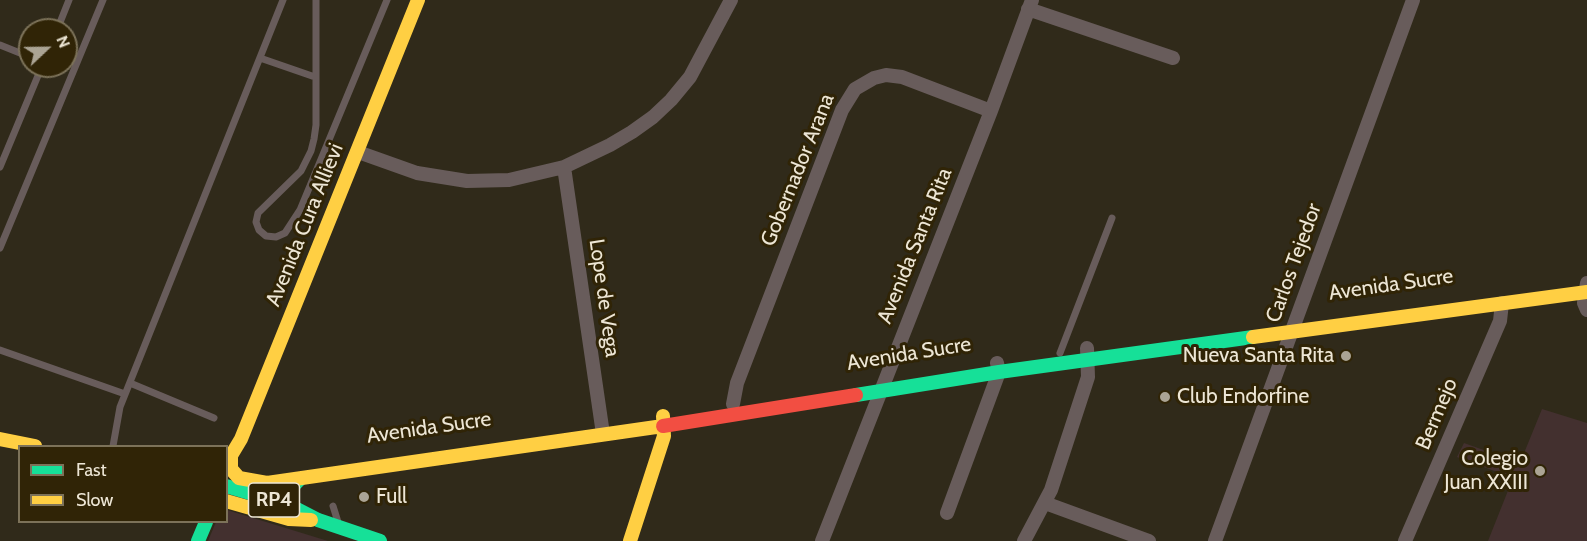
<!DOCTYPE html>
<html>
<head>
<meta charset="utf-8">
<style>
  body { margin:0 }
  #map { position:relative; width:1587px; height:541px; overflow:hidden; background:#302a1a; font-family:Cabin,sans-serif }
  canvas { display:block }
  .legend { position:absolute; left:18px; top:445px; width:210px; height:78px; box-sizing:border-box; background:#302406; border:2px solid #7c7259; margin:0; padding:8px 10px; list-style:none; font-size:18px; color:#ede6d5 }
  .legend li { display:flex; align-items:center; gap:12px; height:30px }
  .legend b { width:30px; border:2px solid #7c7259 }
  .north { position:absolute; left:18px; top:18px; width:60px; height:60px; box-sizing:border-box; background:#302406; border:2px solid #7c7259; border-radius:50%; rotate:68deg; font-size:16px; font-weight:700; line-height:24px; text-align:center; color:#ede6d5 }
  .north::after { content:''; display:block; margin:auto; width:21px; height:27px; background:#aba494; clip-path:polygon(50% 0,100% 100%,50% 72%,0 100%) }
</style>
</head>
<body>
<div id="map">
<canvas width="1587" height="541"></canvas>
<ul class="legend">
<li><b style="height:8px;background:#16e098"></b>Fast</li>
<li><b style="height:8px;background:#ffcf43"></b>Slow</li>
</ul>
<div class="north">N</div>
</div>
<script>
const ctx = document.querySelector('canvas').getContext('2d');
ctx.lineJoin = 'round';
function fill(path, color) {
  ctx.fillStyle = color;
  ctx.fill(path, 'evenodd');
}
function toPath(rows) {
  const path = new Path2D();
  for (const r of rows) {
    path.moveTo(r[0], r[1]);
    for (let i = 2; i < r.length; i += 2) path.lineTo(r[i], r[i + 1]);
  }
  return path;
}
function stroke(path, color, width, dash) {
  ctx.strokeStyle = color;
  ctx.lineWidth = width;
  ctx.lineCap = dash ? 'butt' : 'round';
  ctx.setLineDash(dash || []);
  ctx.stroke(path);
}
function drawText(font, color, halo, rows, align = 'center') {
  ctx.font = font + ' Cabin,sans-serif';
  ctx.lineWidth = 6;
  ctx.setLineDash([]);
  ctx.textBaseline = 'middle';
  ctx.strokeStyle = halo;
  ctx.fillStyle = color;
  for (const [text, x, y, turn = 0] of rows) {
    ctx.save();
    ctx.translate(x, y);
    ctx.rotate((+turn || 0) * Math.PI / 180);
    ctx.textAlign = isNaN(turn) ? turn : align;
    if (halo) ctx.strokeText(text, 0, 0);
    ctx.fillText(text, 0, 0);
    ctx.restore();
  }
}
fill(toPath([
  [1542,409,1587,423,1587,541,1488,541,1513,478,1457,457,1464,443,1520,463],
  [227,510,328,541,208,541,216,522,226,522]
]), '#43302f');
stroke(toPath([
  [316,0,316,125,314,139,311,151,301,171,258,213,256,222,259,230,266,236,276,237,285,233,300,210,387,0],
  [57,30,69,0],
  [0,45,30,57],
  [260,58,315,77],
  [0,167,42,66],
  [0,248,103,0],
  [0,350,125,394],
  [1060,353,1112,218],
  [130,383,214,418],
  [113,446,120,407,283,0],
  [333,506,338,522]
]), '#685c5b', 7);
stroke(toPath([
  [1028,9,1173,58],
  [358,152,417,173,467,181,509,180,564,167,610,145,632,132,653,117,671,100,690,77,731,0],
  [564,167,603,434],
  [1587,283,1584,303,1587,310],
  [733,404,737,383,842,110,855,89,874,78,886,75,902,77,991,111],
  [1045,503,1149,541],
  [947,513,999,372,997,363],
  [822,541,991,111,1032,0],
  [1024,541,1051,490,1088,377,1087,348],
  [1215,541,1413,0],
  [1405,541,1500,321,1502,303]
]), '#685c5b', 14);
stroke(toPath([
  [856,395,999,372,1253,337],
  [226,486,287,504,318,520,380,541],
  [287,504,290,489,300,479],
  [198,541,206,522]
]), '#16e098', 14);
stroke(toPath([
  [1253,337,1587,292],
  [0,439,35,446],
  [231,457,231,469,239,478,267,483,663,426],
  [226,464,241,439,418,0],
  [226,501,289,519,311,520],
  [630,541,664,436,663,416]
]), '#ffcf43', 14);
stroke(toPath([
  [663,426,856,395]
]), '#f24e42', 14);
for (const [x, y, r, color] of [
  [1346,356,6,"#aba494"],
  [1165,397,6,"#aba494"],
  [1540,471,6,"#aba494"],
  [364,497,6,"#aba494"]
]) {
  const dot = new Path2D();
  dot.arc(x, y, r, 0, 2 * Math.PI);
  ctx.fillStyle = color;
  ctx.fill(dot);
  stroke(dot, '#302406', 2);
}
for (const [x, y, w] of [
  [274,500,51]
]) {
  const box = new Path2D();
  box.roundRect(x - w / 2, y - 17, w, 34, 4.5);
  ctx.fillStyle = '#302406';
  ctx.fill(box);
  stroke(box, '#ede6d5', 1.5);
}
drawText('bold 20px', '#ede6d5', null, [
  ["RP4",274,500]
]);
drawText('21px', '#ede6d5', '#302406', [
  ["Gobernador Arana",798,170,-68],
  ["Avenida Cura Allievi",305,225,-68],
  ["Avenida Santa Rita",915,246,-68],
  ["Carlos Tejedor",1294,263,-70],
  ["Avenida Sucre",1391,285,-8],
  ["Lope de Vega",604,298,82],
  ["Avenida Sucre",909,354,-9],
  ["Bermejo",1437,414,-67],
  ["Avenida Sucre",429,428,-8]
]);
drawText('21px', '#ede6d5', '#302406', [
  ["Nueva Santa Rita",1334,356],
  ["Club Endorfine",1177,397,"left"],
  ["Colegio",1528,459],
  ["Juan XXIII",1528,483],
  ["Full",376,497,"left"]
], 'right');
</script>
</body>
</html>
